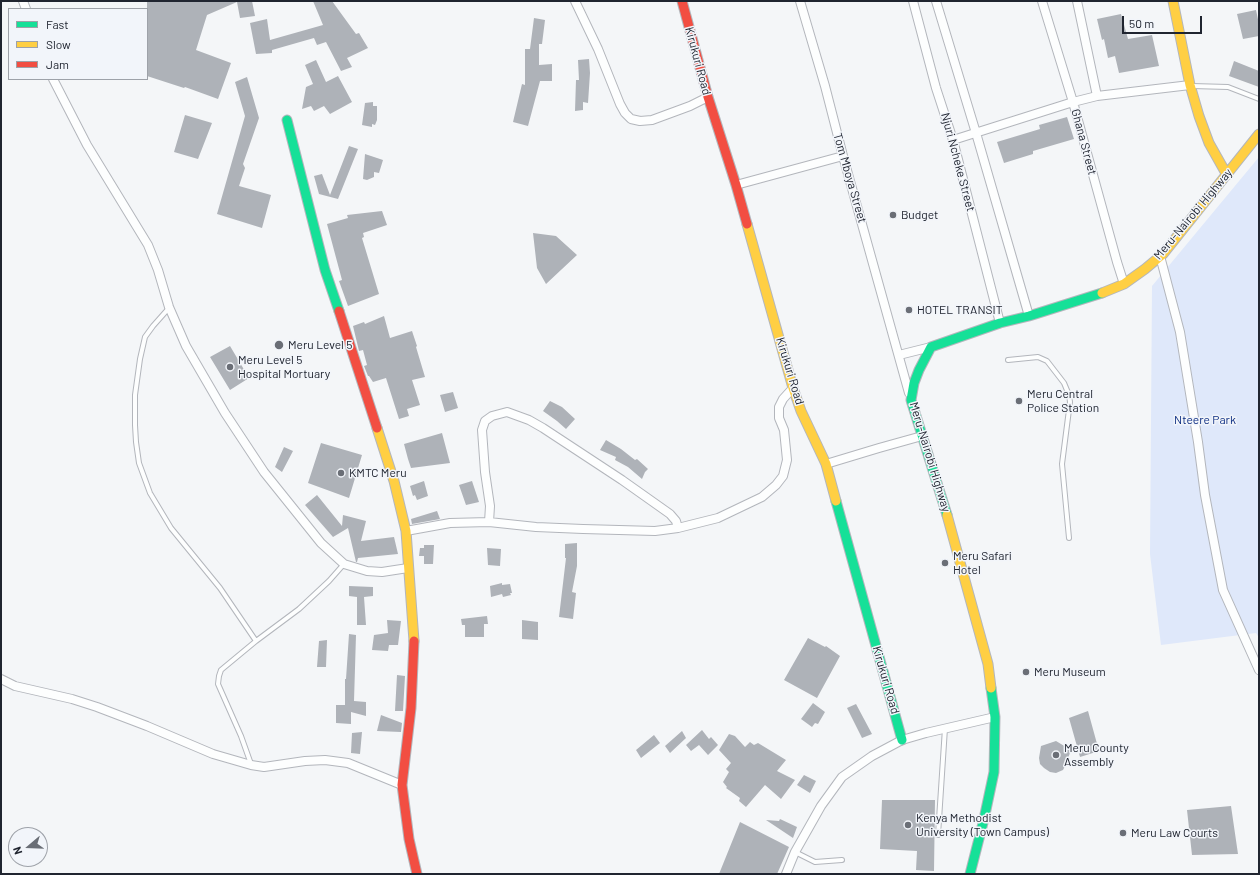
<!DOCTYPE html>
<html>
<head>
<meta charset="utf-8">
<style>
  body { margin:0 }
  #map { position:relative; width:1260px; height:875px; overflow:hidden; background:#f4f6f8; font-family:Barlow,sans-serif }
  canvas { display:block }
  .frame { position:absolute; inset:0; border:2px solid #202530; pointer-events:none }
  .legend { position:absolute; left:8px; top:8px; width:140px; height:72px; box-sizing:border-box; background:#f2f5fa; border:1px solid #9ea2a9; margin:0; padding:5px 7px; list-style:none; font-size:12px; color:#202530 }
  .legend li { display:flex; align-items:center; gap:8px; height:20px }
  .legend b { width:20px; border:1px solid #9ea2a9 }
  .north { position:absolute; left:8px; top:827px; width:40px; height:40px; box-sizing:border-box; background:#f2f5fa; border:1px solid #9ea2a9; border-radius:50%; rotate:251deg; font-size:11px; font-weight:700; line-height:16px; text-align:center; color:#202530 }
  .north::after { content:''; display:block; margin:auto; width:14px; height:18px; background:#6a6e76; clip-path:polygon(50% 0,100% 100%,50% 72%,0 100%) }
  .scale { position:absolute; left:1122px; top:16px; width:80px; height:18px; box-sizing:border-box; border:2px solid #202530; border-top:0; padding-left:5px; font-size:12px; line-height:14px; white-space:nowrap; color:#202530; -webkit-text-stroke:3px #f2f5fa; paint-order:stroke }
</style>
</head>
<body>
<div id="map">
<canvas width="1260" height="875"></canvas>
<div class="frame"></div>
<ul class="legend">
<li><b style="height:5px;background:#16e098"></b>Fast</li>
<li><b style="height:5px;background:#ffcf43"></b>Slow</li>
<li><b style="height:5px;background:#f24e42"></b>Jam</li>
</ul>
<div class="north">N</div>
<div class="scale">50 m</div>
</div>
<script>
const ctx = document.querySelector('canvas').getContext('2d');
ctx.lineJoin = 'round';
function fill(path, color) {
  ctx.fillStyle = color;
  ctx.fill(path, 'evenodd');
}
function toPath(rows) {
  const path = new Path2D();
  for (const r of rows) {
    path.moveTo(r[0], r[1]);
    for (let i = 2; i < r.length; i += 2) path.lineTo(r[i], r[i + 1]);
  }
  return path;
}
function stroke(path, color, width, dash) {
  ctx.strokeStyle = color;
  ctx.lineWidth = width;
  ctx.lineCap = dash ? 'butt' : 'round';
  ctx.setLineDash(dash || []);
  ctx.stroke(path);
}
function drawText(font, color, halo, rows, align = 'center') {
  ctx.font = font + ' Barlow,sans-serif';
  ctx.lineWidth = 3;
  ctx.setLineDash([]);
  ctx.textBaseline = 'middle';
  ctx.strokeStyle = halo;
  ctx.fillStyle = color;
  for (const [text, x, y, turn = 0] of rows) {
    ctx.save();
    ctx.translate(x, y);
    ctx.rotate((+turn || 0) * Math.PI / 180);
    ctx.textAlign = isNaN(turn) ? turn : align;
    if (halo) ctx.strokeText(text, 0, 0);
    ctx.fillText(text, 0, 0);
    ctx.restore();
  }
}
fill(toPath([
  [1259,157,1259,638,1256,633,1161,645,1150,554,1152,286]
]), '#dfe8fa');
fill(toPath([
  [147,1,252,1,255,16,240,18,237,2,207,15,196,50,231,63,218,99,185,87,184,88,147,76],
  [313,1,332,1,356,34,359,33,368,48,347,58,352,67,341,71,326,42,317,45,314,38,272,50,272,53,256,54,250,23,267,19,270,40,323,25],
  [1256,10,1259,24,1259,36,1243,39,1237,14],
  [1121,14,1128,39,1152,35,1159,66,1119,73,1115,56,1108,58,1104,39,1102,40,1097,19],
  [534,18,545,20,542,44,539,44,539,65,552,64,552,81,540,81,528,126,513,122,522,84,525,85,525,49,530,49],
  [589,59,590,73,588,103,583,102,583,110,575,111,576,80,579,80,578,60],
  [316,60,326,82,338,76,352,102,330,114,324,106,314,111,311,106,302,109,306,87,313,84,305,65],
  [1234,61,1259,71,1259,87,1229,76],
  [247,77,259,118,243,164,245,168,239,186,271,195,262,228,217,214,245,116,235,82],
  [373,102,373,106,377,106,377,120,375,125,372,124,372,127,362,125,365,103],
  [185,115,212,123,198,159,174,152],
  [1067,117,1074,139,1033,151,1033,154,1004,163,997,142,1040,129,1039,125],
  [349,146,358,149,338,199,319,194,314,176,322,174,330,195],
  [365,154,383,160,379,173,374,172,374,177,367,180,363,179],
  [382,211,387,225,363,233,364,237,362,238,379,294,348,306,339,281,342,280,327,224,348,218,347,215],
  [533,233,556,236,577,255,546,284,537,268],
  [384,316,390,338,412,331,417,346,416,347,425,377,412,380,420,405,407,409,409,416,399,419,386,378,373,382,369,376,368,376,364,366,367,365,363,350,359,351,353,326,364,322,365,324],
  [230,346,249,378,230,390,210,357],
  [453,392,458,408,445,412,440,395],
  [550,401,562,407,575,419,566,429,557,421,543,411],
  [442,433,450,463,411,468,408,459,404,444],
  [606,440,621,449,635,460,637,459,648,469,645,472,642,479,628,467,615,460,616,457,600,450],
  [321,443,362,455,349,498,308,483],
  [284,447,293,451,282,472,275,467],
  [424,481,428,496,417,500,415,495,413,496,410,486],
  [472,481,479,502,466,505,459,485],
  [317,495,342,526,343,515,366,521,361,541,394,537,398,554,358,558,357,562,356,562,348,528,333,537,305,505],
  [437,511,440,519,412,524,411,519],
  [577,543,577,566,572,592,576,593,573,619,559,617,566,558,565,558,565,544],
  [424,545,434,545,433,564,424,564,424,556,419,556,420,548,424,548],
  [487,548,501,549,500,566,488,565],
  [502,583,502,585,510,584,512,593,510,593,511,595,503,597,502,594,491,597,490,586],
  [349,586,373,587,373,596,364,597,366,625,357,625,357,597,349,596],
  [487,616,488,624,484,624,484,637,465,637,465,625,462,625,461,619],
  [387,620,401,621,398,645,389,645,388,651,372,650,374,635,388,633],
  [522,620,538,622,538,640,522,639],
  [349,634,356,635,354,701,366,702,366,716,351,712,351,724,336,723,336,705,345,705,345,679,346,679],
  [808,638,825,647,826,646,840,656,817,698,784,680],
  [327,640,326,667,317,667,319,641],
  [397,675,405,676,403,711,395,711],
  [813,703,825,712,818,724,815,723,812,727,801,719],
  [856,704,872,734,862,738,847,708],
  [1088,711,1099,751,1080,757,1069,718],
  [381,715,402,723,401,732,377,731],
  [702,730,709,739,711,737,718,745,708,755,699,745,691,751,686,745],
  [682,731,686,738,670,753,665,746],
  [362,732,360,754,351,753,352,733],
  [729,734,735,736,745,747,750,742,754,745,758,743,786,760,777,771,795,780,781,799,765,785,746,807,739,801,740,798,726,788,727,787,723,782,729,772,726,769,731,763,719,750],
  [654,735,660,743,641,758,636,750],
  [1056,741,1071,750,1066,764,1063,770,1056,773,1050,772,1044,768,1040,764,1039,758,1041,746],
  [804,775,816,781,810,793,797,785],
  [882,800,935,800,934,871,916,870,917,851,880,849],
  [1231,806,1238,854,1192,855,1187,810],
  [780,819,797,827,793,838,766,820,779,821],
  [740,822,789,847,777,874,719,874]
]), '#aeb2b8');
const lane = toPath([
  [1192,86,1228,87,1259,99],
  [169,308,153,326,145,337,140,359,135,395,135,425,136,442,139,463,150,493,171,528,220,588,256,641,299,609,329,581,344,564],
  [1008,360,1038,357,1047,361,1064,383,1069,395,1070,402,1062,464,1069,538],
  [251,764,241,736,218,684,219,676,221,670,256,641],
  [938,835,945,728],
  [795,852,815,862,842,860]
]);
const street = toPath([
  [23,1,26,9],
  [575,1,598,49,620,104,625,113,631,119,640,121,652,120,690,106,708,97],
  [800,1,825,86,843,156,909,393],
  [913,1,936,88,953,140,1000,323],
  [936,1,976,133,1029,316],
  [1042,1,1073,102,1117,262,1124,284],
  [1077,1,1097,96],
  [53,79,87,145,148,245,158,270,169,307,186,346,225,413,264,472,321,543,344,564,367,571,382,572,408,568],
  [953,140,1073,102,1097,96,1190,85],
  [736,185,843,156],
  [1160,256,1180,332,1198,442,1205,495,1223,590,1259,670],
  [899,355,931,347],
  [826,464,879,448,922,436],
  [489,522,490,506,485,472,482,430,485,421,492,416,507,412,529,420,543,428,622,480,670,514,676,521,678,528],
  [406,531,450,523,489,522,536,527,583,529,655,531,678,528,718,518,762,497,776,485,783,476,787,460,784,430,779,418,779,407,783,399,793,388],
  [1,679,15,686,72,699,97,707,147,726,213,754,251,765,264,767,305,761,325,760,348,763,402,785],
  [786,874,795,852,821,806,842,777,872,756,902,740,926,733,995,717]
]);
const fast = toPath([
  [287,120,325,270,339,311],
  [836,501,902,740],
  [947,515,911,400,914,383,919,370,931,347,1000,323,1029,316,1102,293],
  [970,874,984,819,994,772,995,717,991,688]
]);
const slow = toPath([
  [1173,1,1190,85,1199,116,1209,143,1227,175],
  [747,224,793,388,801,411,826,464,836,501],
  [1102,293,1124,284,1145,269,1163,254,1259,134],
  [377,428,394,481,406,531,414,641],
  [947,515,988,664,991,688]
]);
const jam = toPath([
  [682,1,708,97,736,185,747,224],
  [339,311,377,428],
  [414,641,411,708,402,785,409,839,417,874]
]);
stroke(lane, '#b3b6bc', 6);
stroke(street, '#b3b6bc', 10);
stroke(fast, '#b3b6bc', 11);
stroke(slow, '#b3b6bc', 11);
stroke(jam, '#b3b6bc', 11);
stroke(lane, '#fdfefe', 4);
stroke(street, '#fdfefe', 8);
stroke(fast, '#16e098', 9);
stroke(slow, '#ffcf43', 9);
stroke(jam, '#f24e42', 9);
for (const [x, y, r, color] of [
  [893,215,4,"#6a6e76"],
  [909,310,4,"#6a6e76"],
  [279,345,5,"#6a6e76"],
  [230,367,4,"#6a6e76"],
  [1019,401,4,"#6a6e76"],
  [341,473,4,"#6a6e76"],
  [945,563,4,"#6a6e76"],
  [1026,672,4,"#6a6e76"],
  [1056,755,4,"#6a6e76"],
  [908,825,4,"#6a6e76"],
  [1123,833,4,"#6a6e76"]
]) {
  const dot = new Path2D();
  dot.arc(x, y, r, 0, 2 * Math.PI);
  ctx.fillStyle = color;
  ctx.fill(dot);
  stroke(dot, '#f2f5fa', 1.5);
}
drawText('12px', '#202530', '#f2f5fa', [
  ["Kirukuri Road",698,61,75],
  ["Ghana Street",1084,142,75],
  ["Njuri Ncheke Street",958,162,75],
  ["Tom Mboya Street",850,178,74],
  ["Meru-Nairobi Highway",1193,214,-50],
  ["Kirukuri Road",790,371,73],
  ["Meru-Nairobi Highway",930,457,73],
  ["Kirukuri Road",886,680,74]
]);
drawText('12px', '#202530', '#f2f5fa', [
  ["Budget",901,215],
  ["HOTEL TRANSIT",917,310],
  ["Meru Level 5",288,345],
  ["Meru Level 5",238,360],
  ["Hospital Mortuary",238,374],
  ["Meru Central",1027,394],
  ["Police Station",1027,408],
  ["KMTC Meru",349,473],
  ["Meru Safari",953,556],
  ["Hotel",953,570],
  ["Meru Museum",1034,672],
  ["Meru County",1064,748],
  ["Assembly",1064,762],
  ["Kenya Methodist",916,818],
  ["University (Town Campus)",916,832],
  ["Meru Law Courts",1131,833]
], 'left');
drawText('12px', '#0c2d82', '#f2f5fa', [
  ["Nteere Park",1205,420]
]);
</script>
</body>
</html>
